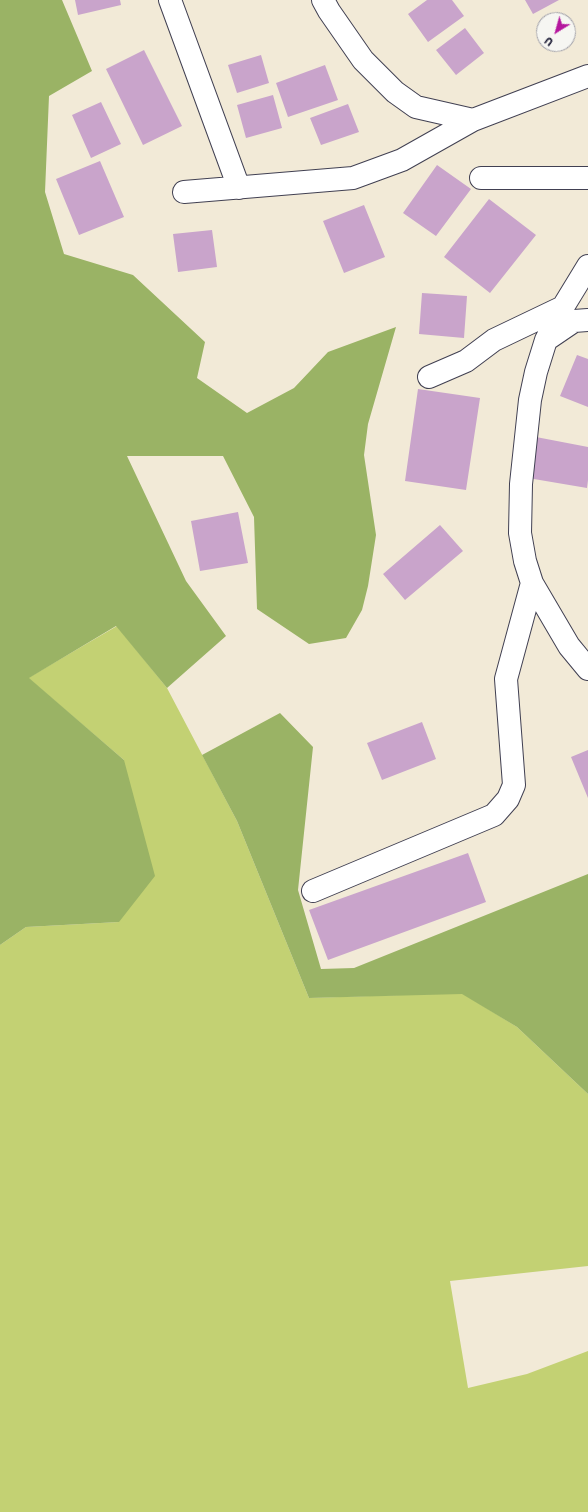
<!DOCTYPE html>
<html>
<head>
<meta charset="utf-8">
<style>
  body { margin:0 }
  #map { position:relative; width:588px; height:1512px; overflow:hidden; background:#f2ead7; font-family:"Shantell Sans",sans-serif }
  canvas { display:block }
  .north { position:absolute; left:536px; top:12px; width:40px; height:40px; box-sizing:border-box; background:#f6f6f2; border:1px solid #a1a1a9; border-radius:50%; rotate:217deg; font-size:11px; font-weight:700; line-height:16px; text-align:center; color:#22223b }
  .north::after { content:''; display:block; margin:auto; width:14px; height:18px; background:#b5179e; clip-path:polygon(50% 0,100% 100%,50% 72%,0 100%) }
</style>
</head>
<body>
<div id="map">
<canvas width="588" height="1512"></canvas>
<div class="north">U</div>
</div>
<script>
const ctx = document.querySelector('canvas').getContext('2d');
ctx.lineJoin = 'round';
function fill(path, color) {
  ctx.fillStyle = color;
  ctx.fill(path, 'evenodd');
}
function toPath(rows) {
  const path = new Path2D();
  for (const r of rows) {
    path.moveTo(r[0], r[1]);
    for (let i = 2; i < r.length; i += 2) path.lineTo(r[i], r[i + 1]);
  }
  return path;
}
function stroke(path, color, width, dash) {
  ctx.strokeStyle = color;
  ctx.lineWidth = width;
  ctx.lineCap = dash ? 'butt' : 'round';
  ctx.setLineDash(dash || []);
  ctx.stroke(path);
}
fill(toPath([
  [117,626,167,688,237,821,309,998,462,993,517,1027,588,1094,588,1266,450,1281,468,1388,527,1374,588,1351,588,1512,0,1512,0,945,26,927,119,922,124,760,28,678]
]), '#c3d173');
fill(toPath([
  [0,0,62,0,92,71,49,96,45,192,64,254,133,275,205,342,197,378,247,413,294,388,328,352,396,327,368,424,364,455,376,535,368,586,362,610,346,638,309,644,257,609,254,517,223,456,127,456,186,581,226,636,167,688,116,626,29,678,124,760,155,876,119,922,26,927,0,945],
  [280,713,313,747,298,890,321,969,354,968,588,874,588,1094,517,1027,462,994,309,998,237,821,202,755]
]), '#9ab365');
fill(toPath([
  [75,0,120,0,121,5,78,15],
  [427,0,452,0,464,16,428,42,408,14],
  [525,0,559,0,533,14],
  [465,28,484,53,456,75,436,50],
  [144,50,182,126,143,145,106,69],
  [261,55,269,83,237,93,228,65],
  [325,65,338,100,288,117,276,83],
  [273,95,282,128,246,138,237,105],
  [101,102,121,144,91,158,72,115],
  [348,104,359,132,321,145,310,118],
  [100,161,124,217,79,235,56,179],
  [437,165,471,189,436,236,403,213],
  [489,199,536,235,490,293,444,257],
  [364,205,385,257,344,273,323,221],
  [212,230,217,267,178,272,173,234],
  [422,293,467,296,464,338,419,334],
  [577,355,588,359,588,407,560,396],
  [418,389,480,398,466,490,405,481],
  [536,437,588,447,588,480,587,488,528,478],
  [238,512,248,563,200,571,191,521],
  [440,525,463,551,405,600,383,574],
  [422,722,436,759,382,780,367,743],
  [588,750,588,798,571,757],
  [468,853,486,902,328,960,309,910]
]), '#c9a4cb');
const minor = toPath([
  [170,0,239,188],
  [323,0,329,11,363,60,395,92,416,107,473,120,588,76],
  [481,178,588,178],
  [184,192,353,178,402,160,473,120],
  [588,266,563,307,546,340,536,372,530,400,521,484,520,533,525,561,532,583,569,646,588,669],
  [549,338,574,321,588,320],
  [429,377,466,361,494,340,563,307],
  [313,891,494,815,508,799,514,785,506,679,532,583]
]);
stroke(minor, '#414052', 24);
stroke(minor, '#fff', 22);
</script>
</body>
</html>
